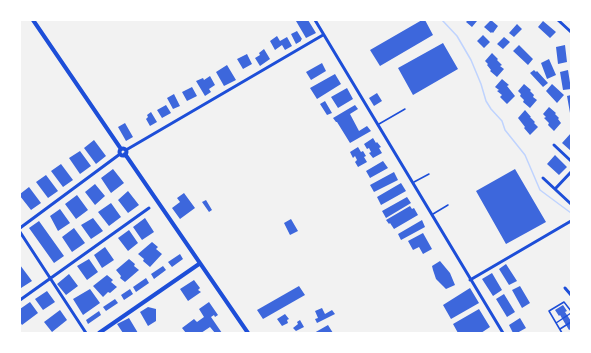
<!DOCTYPE html>
<html>
<head>
<meta charset="utf-8">
<style>
  body { margin:0 }
  #map { position:relative; width:591px; height:353px; overflow:hidden; background:#f2f2f2; font-family:Barlow,sans-serif }
  canvas { display:block }
  .frame { position:absolute; inset:0; border:21px solid #fff; pointer-events:none }
</style>
</head>
<body>
<div id="map">
<canvas width="591" height="353"></canvas>
<div class="frame"></div>
</div>
<script>
const ctx = document.querySelector('canvas').getContext('2d');
ctx.lineJoin = 'round';
function toPath(rows) {
  const path = new Path2D();
  for (const r of rows) {
    if (r.length === 3) {
      path.moveTo(r[0] + r[2], r[1]);
      path.arc(r[0], r[1], r[2], 0, 2 * Math.PI);
      continue;
    }
    path.moveTo(r[0], r[1]);
    for (let i = 2; i < r.length; i += 2) path.lineTo(r[i], r[i + 1]);
  }
  return path;
}
function stroke(path, color, width, dash) {
  ctx.strokeStyle = color;
  ctx.lineWidth = width;
  ctx.lineCap = dash ? 'butt' : 'round';
  ctx.setLineDash(dash || []);
  ctx.stroke(path);
}
function fill(path, color) {
  ctx.fillStyle = color;
  ctx.fill(path, 'evenodd');
}
stroke(toPath([
  [442,20,457,36,471,60,481,84,486,101,491,109,502,121,505,130,525,155,540,190,571,213]
]), '#bfd3fe', 1.5);
fill(toPath([
  [297,20,308,20,316,33,306,38,296,21],
  [422,20,425,20,433,35,380,66,370,50],
  [468,20,476,20,477,21,472,27,466,22],
  [491,20,498,26,493,33,492,32,491,33,484,27],
  [543,21,556,32,550,38,538,27],
  [517,24,522,29,514,37,509,33],
  [297,31,302,39,301,40,301,41,296,44,291,34],
  [483,35,490,42,484,48,477,41],
  [277,36,280,41,287,37,292,46,285,50,282,45,275,50,270,41],
  [504,37,510,42,503,49,497,44],
  [443,43,458,69,413,95,398,68],
  [519,45,533,59,528,65,513,51],
  [565,45,567,62,558,64,556,47],
  [264,49,270,59,260,66,255,58,260,55,259,53],
  [492,53,498,59,497,60,502,65,500,66,504,69,497,77,490,71,491,70,487,65,488,64,485,61],
  [247,54,252,64,243,69,237,59],
  [549,59,556,75,547,79,541,63],
  [322,63,326,71,311,80,306,72],
  [227,65,236,80,224,86,216,72],
  [534,70,536,72,537,71,548,83,543,87,530,73],
  [568,70,571,89,563,90,560,72],
  [335,74,341,84,317,99,310,88],
  [210,76,215,85,209,89,211,92,205,96,196,81,203,78,204,80],
  [502,79,509,85,507,86,515,96,507,104,500,97,502,95,497,91,499,90,495,87],
  [524,84,531,90,530,91,534,95,533,97,537,100,530,108,523,102,524,100,520,96,521,94,518,91],
  [552,84,564,95,557,103,546,91],
  [192,87,197,96,187,101,182,92],
  [347,88,353,99,338,108,331,97],
  [377,93,382,101,374,106,369,98],
  [174,94,180,106,173,109,167,98],
  [571,95,571,113,570,113,567,96],
  [325,101,332,113,327,115,320,104],
  [166,105,171,113,162,118,157,110],
  [355,105,358,109,350,114,359,131,367,126,371,131,350,143,337,122,336,122,333,118],
  [549,107,556,113,555,114,559,118,558,119,561,123,554,131,548,125,549,123,544,118,546,117,543,114],
  [525,110,531,117,530,117,535,122,534,123,538,127,530,135,524,128,525,127,518,118],
  [151,112,157,122,150,126,146,119,148,117,147,115],
  [125,123,133,137,126,141,118,127],
  [571,133,571,151,562,143],
  [373,138,376,143,377,142,381,147,379,148,382,153,373,158,369,153,371,152,369,148,367,149,364,144],
  [94,140,106,156,96,164,84,148],
  [358,147,361,152,363,151,366,156,364,157,367,162,358,167,355,162,357,160,355,156,353,158,350,152],
  [80,151,91,166,80,174,69,158],
  [555,155,567,167,559,175,547,164],
  [383,161,388,168,370,178,366,171],
  [61,164,73,180,63,187,51,171],
  [113,169,124,183,111,193,101,178],
  [515,169,546,222,506,244,476,191],
  [394,172,398,180,374,192,370,185],
  [46,175,58,191,48,198,36,182],
  [401,183,406,191,381,205,377,197],
  [95,184,105,196,95,205,85,192],
  [29,187,41,203,31,210,20,196,20,194],
  [128,191,139,205,128,213,118,200],
  [184,193,195,208,180,219,172,208,180,202,177,198],
  [77,195,88,210,76,219,65,204],
  [407,197,411,203,386,218,382,211],
  [206,200,212,210,209,212,202,202],
  [111,203,121,217,109,226,98,212],
  [410,206,412,209,414,208,418,215,394,229,390,223,389,224,386,220],
  [60,209,70,223,58,231,50,216],
  [93,218,103,231,91,239,81,225],
  [145,218,154,232,142,240,133,227],
  [291,219,298,231,290,235,284,223],
  [422,220,425,227,401,240,398,234],
  [39,221,64,256,54,263,29,228],
  [74,228,85,243,72,252,62,237],
  [129,230,138,243,128,251,118,238],
  [423,233,432,249,423,254,419,247,413,250,408,241],
  [152,242,158,247,156,249,162,254,150,267,143,261,144,259,138,254],
  [105,247,114,260,102,268,94,255],
  [180,254,183,259,172,267,168,262],
  [89,259,98,272,87,280,77,266],
  [129,259,135,264,134,266,139,270,125,282,120,278,121,276,116,270],
  [440,261,450,273,455,285,446,289,436,279,433,270,432,266],
  [506,264,517,281,509,285,499,269],
  [20,265,32,281,21,288,20,287],
  [163,266,166,270,154,279,151,274],
  [492,273,502,290,493,296,482,279],
  [69,274,78,286,66,295,57,284],
  [107,275,113,280,111,282,117,287,110,293,108,292,103,297,93,286],
  [146,278,149,283,136,292,133,287],
  [194,280,200,288,198,290,201,292,188,301,180,289],
  [299,286,305,295,263,319,257,310],
  [520,286,530,303,522,308,512,290],
  [470,288,479,303,451,319,443,305],
  [90,289,100,303,83,315,73,299],
  [130,289,133,294,124,300,121,295],
  [47,291,55,302,43,310,35,299],
  [504,294,515,312,507,317,496,299],
  [115,299,118,303,106,311,103,307],
  [30,302,38,313,22,325,20,322,20,309],
  [209,302,218,315,215,317,214,315,211,317,222,333,215,333,210,327,201,333,186,333,182,328,194,319,197,322,204,317,199,309],
  [563,305,567,311,565,312,571,321,571,329,569,330,560,315,559,316,555,310],
  [148,307,156,309,156,321,148,326,140,312],
  [322,308,325,314,332,310,335,314,317,323,315,319,318,318,315,311],
  [479,309,490,327,481,333,458,333,453,324],
  [60,310,67,320,52,332,44,322],
  [99,311,101,315,88,324,86,320],
  [285,314,289,319,287,320,288,323,282,326,277,319],
  [129,318,138,333,123,333,117,324],
  [520,318,526,328,517,333,513,333,509,325],
  [300,320,304,327,296,331,293,328,298,324,297,322],
  [328,325,333,333,314,333]
]), '#3d67dc');
stroke(toPath([
  [379,124,405,109],
  [414,182,429,174],
  [433,214,448,205],
  [556,323,571,313],
  [560,329,571,322],
  [562,333,549,311,564,302,571,311]
]), '#1d4ed8', 1.5);
stroke(toPath([
  [315,20,503,333],
  [558,20,571,32],
  [554,145,571,161],
  [126,150,323,35],
  [543,178,571,204],
  [555,189,571,172],
  [20,228,120,154],
  [20,232,86,333],
  [470,280,571,221],
  [565,288,571,295],
  [20,300,149,208]
]), '#1d4ed8', 3);
stroke(toPath([
  [33,20,121,149],
  [123,152,3.5],
  [125,154,248,333],
  [99,333,199,264]
]), '#1d4ed8', 4);
</script>
</body>
</html>
